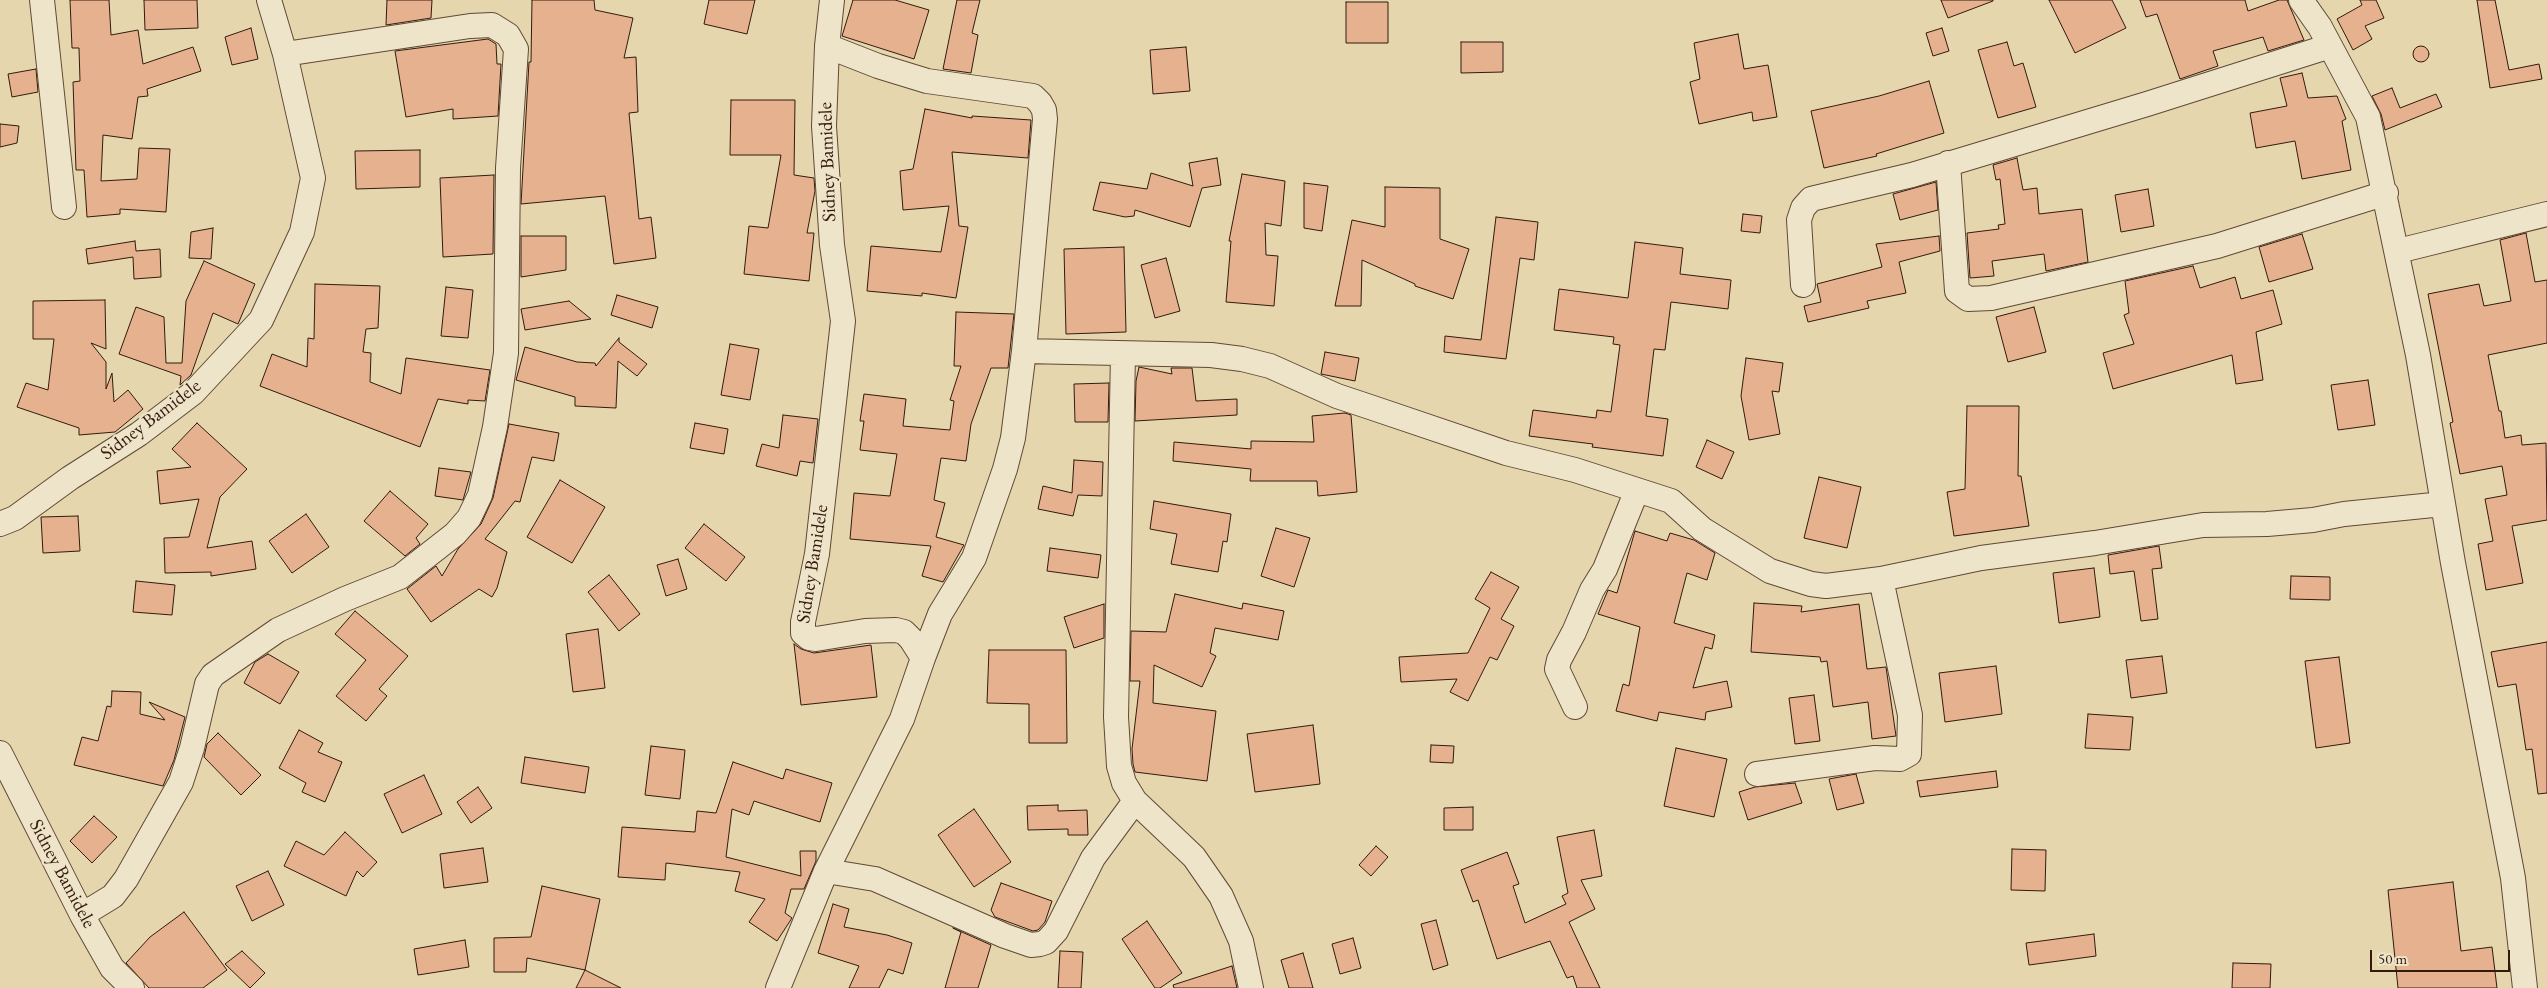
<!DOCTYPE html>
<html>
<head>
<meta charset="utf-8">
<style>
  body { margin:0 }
  #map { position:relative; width:2547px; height:988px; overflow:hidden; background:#e5d6ad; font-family:"EB Garamond",serif }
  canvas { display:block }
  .scale { position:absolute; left:2370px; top:950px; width:140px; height:22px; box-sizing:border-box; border:2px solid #331a0d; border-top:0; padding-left:6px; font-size:15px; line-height:18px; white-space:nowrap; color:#331a0d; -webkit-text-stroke:4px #eee4ca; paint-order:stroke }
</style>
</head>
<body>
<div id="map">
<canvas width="2547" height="988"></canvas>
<div class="scale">50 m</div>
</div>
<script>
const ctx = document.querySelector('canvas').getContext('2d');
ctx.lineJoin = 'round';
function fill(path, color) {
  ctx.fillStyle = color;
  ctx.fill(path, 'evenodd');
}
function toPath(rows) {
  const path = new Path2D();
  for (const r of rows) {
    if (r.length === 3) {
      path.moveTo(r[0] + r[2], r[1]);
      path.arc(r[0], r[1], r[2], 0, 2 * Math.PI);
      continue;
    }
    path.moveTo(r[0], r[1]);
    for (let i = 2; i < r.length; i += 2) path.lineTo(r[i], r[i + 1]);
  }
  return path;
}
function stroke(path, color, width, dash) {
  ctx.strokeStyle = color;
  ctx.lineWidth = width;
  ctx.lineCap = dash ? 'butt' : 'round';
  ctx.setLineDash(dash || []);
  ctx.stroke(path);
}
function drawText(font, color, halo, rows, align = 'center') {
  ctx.font = font + ' "EB Garamond",serif';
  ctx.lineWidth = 4.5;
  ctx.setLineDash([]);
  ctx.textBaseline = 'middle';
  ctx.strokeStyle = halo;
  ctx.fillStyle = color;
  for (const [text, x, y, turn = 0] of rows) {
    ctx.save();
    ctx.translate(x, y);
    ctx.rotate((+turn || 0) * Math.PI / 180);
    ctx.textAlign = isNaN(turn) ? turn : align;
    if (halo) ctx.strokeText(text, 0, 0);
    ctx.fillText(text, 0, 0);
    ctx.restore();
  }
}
const building = toPath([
  [70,0,109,0,111,35,138,30,143,64,193,47,201,71,147,89,148,96,138,97,132,139,103,135,101,181,137,179,139,148,170,149,166,212,120,209,120,214,87,217,84,170,76,170,73,82,80,81,79,48,72,48,70,0],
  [144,0,197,0,198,28,145,30,144,0],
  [387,0,432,0,431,18,386,25,387,0],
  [532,0,594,0,595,10,633,18,624,58,636,57,638,112,629,113,639,219,651,217,656,258,614,264,605,196,521,204,529,62,531,62,532,0],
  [709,0,755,0,747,34,704,24,709,0],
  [853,0,895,0,929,10,914,59,842,36,853,0],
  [957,0,980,0,972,33,978,35,971,73,943,69,957,0],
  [1941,0,1993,0,1993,1,1948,18,1941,0],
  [2049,0,2112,0,2126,28,2075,53,2049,0],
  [2140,0,2245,0,2248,11,2279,0,2287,0,2304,40,2268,51,2263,37,2213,51,2218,66,2180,79,2157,14,2146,17,2140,0],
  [2360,0,2376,0,2384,18,2365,26,2372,39,2353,50,2337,19,2362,5,2360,0],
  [2477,0,2495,0,2509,70,2539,64,2542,79,2490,88,2477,0],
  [1346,2,1388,2,1388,43,1346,43,1346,2],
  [251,28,258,59,232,65,225,37,251,28],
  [1942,28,1949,51,1933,56,1926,33,1942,28],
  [1738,34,1744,69,1768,65,1777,117,1753,121,1752,112,1699,124,1690,82,1700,79,1694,43,1738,34],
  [488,39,496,44,497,64,501,64,498,116,453,119,453,109,406,117,395,51,488,39],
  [1461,42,1503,42,1503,72,1461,73,1461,42],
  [2007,42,2014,66,2023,63,2036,107,1998,118,1978,50,2007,42],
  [2421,54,8],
  [1186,47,1190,91,1153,94,1150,50,1186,47],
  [36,69,38,92,12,97,8,74,36,69],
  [2302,73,2308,98,2337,96,2346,119,2342,121,2351,170,2302,179,2295,141,2256,148,2250,113,2287,106,2280,78,2302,73],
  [1929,81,1944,133,1876,154,1877,156,1824,168,1811,111,1879,96,1929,81],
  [2392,88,2400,108,2436,94,2442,107,2385,130,2381,114,2372,96,2392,88],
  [731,100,795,100,794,175,814,178,815,191,807,233,814,233,809,281,744,274,749,226,768,228,781,155,730,155,731,100],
  [925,109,972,118,972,116,1031,120,1028,158,952,152,959,226,968,227,956,298,922,293,922,296,867,291,871,246,941,252,949,206,903,210,900,171,913,169,925,109],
  [0,124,19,126,17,143,0,147,0,124],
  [420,150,420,187,356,189,355,151,420,150],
  [1217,158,1221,185,1202,188,1190,227,1135,210,1134,216,1125,217,1093,210,1100,182,1147,189,1151,173,1193,186,1189,163,1217,158],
  [2017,158,2023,190,2037,188,2039,214,2082,209,2088,262,2046,271,2044,254,1992,261,1994,276,1970,278,1967,233,1999,229,1998,225,2005,224,2000,179,1996,180,1993,165,2017,158],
  [1242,174,1285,181,1281,226,1265,223,1266,255,1278,256,1274,306,1226,302,1231,241,1229,241,1242,174],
  [494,175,493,254,443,257,440,178,494,175],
  [1936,182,1938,210,1900,220,1893,194,1936,182],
  [1304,183,1328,186,1322,231,1304,228,1304,183],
  [1385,187,1440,188,1440,239,1469,249,1453,299,1415,286,1415,284,1362,260,1361,306,1335,306,1352,220,1385,227,1385,187],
  [2148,189,2154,226,2121,232,2115,195,2148,189],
  [1743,214,1762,216,1760,233,1741,231,1743,214],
  [1496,217,1538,222,1534,260,1520,258,1506,359,1444,352,1445,336,1481,340,1496,217],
  [213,228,211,259,189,258,191,232,213,228],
  [2526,233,2535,282,2547,280,2547,343,2488,355,2499,411,2501,411,2505,438,2521,435,2522,445,2546,443,2547,520,2512,526,2523,583,2486,590,2478,544,2493,541,2485,499,2507,495,2502,466,2460,474,2450,423,2453,422,2428,294,2479,284,2484,306,2511,301,2500,240,2526,233],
  [2302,234,2313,269,2269,282,2259,247,2302,234],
  [521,236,566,236,566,270,521,277,521,236],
  [1939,236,1940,251,1899,262,1906,293,1867,301,1869,308,1808,322,1804,306,1821,302,1817,284,1882,267,1876,244,1939,236],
  [135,241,136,251,160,249,161,277,134,279,133,257,88,264,86,249,135,241],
  [1635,242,1683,248,1680,274,1731,280,1728,309,1671,302,1665,350,1654,349,1646,416,1668,419,1663,456,1592,447,1593,444,1529,436,1533,410,1596,418,1597,410,1611,412,1620,345,1613,344,1614,337,1554,330,1559,289,1628,298,1635,242],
  [1124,247,1126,332,1066,334,1064,249,1124,247],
  [1166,258,1180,311,1155,318,1141,265,1166,258],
  [204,261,255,284,238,324,213,313,191,375,180,385,181,376,119,354,136,307,164,317,166,363,182,363,186,301,204,261],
  [2193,266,2200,288,2235,277,2241,299,2273,290,2282,324,2256,332,2263,380,2236,384,2232,355,2113,389,2103,353,2134,344,2124,315,2129,313,2125,281,2193,266],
  [315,284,380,286,378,328,366,329,363,352,371,353,370,382,401,394,406,358,490,370,485,401,468,400,468,404,438,399,420,447,260,386,272,354,307,367,308,338,314,339,315,284],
  [446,287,473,290,468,338,441,336,446,287],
  [617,295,658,307,652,328,611,315,617,295],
  [105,300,106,349,91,343,106,362,106,389,112,373,114,402,128,390,143,409,115,432,79,435,79,428,17,407,26,383,48,390,54,339,33,339,33,301,105,300],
  [569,301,591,319,525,330,521,309,569,301],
  [2034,307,2046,352,2008,362,1996,317,2034,307],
  [956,312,1014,314,1008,368,991,368,971,424,966,461,941,458,934,500,945,503,936,537,964,545,943,582,922,576,931,546,850,539,854,493,890,496,897,454,860,450,864,421,860,421,864,394,906,399,903,426,950,430,954,401,950,400,961,366,954,366,956,312],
  [619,338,619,342,647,364,637,376,618,361,616,408,575,406,575,397,516,380,525,347,577,362,595,363,596,366,619,338],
  [730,344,759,349,750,400,721,395,730,344],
  [1325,352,1359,358,1355,381,1321,374,1325,352],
  [1746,358,1783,363,1779,392,1772,391,1780,434,1749,440,1741,396,1746,358],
  [1139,367,1172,374,1171,368,1192,368,1196,401,1237,399,1237,415,1135,421,1136,381,1139,367],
  [2368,380,2375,425,2338,430,2331,385,2368,380],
  [1109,383,1108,422,1075,422,1074,384,1109,383],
  [1967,406,2019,406,2018,476,2021,476,2029,526,1954,536,1947,492,1965,489,1967,406],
  [1345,413,1351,415,1357,492,1318,496,1317,481,1250,481,1251,469,1173,461,1174,442,1251,449,1251,441,1314,442,1312,416,1345,413],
  [783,415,818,419,813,463,800,461,797,476,756,466,762,444,779,448,783,415],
  [197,423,247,469,220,497,207,548,252,541,256,569,211,576,211,572,165,573,164,538,189,537,199,499,160,504,157,471,191,467,172,449,197,423],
  [695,423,728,429,724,454,690,448,695,423],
  [509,424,559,433,554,461,532,457,520,502,515,501,485,539,507,552,497,588,492,597,479,589,431,622,407,589,436,566,442,576,458,549,481,524,493,498,509,424],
  [1707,440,1734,452,1722,479,1696,467,1707,440],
  [1074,460,1103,462,1102,496,1078,495,1073,516,1038,509,1043,486,1072,493,1074,460],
  [439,468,471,472,463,500,435,496,439,468],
  [1819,477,1861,487,1847,548,1804,538,1819,477],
  [560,480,605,507,572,563,527,537,560,480],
  [390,491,428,524,416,538,420,544,405,556,364,521,390,491],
  [1154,501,1231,514,1227,542,1223,541,1218,572,1171,564,1177,534,1150,529,1154,501],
  [306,514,329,547,292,573,269,541,306,514],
  [78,516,80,551,43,553,41,517,78,516],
  [704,524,745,557,726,581,685,548,704,524],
  [1276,528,1310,538,1294,587,1261,576,1276,528],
  [1635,531,1667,541,1670,533,1694,540,1715,553,1707,580,1687,573,1674,623,1715,635,1712,649,1705,647,1693,688,1727,681,1732,707,1706,712,1705,720,1659,712,1657,721,1616,711,1623,684,1629,686,1640,627,1598,614,1608,590,1617,593,1635,531],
  [2159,546,2162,568,2152,569,2158,619,2141,621,2134,571,2110,574,2108,555,2159,546],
  [1050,548,1101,555,1098,578,1047,571,1050,548],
  [678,559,687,589,666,596,657,565,678,559],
  [2094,568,2100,617,2059,623,2053,573,2094,568],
  [1491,572,1519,587,1501,619,1514,626,1497,660,1490,657,1468,701,1450,692,1457,679,1401,682,1399,657,1468,653,1490,608,1475,599,1491,572],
  [609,575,640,614,619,631,588,592,609,575],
  [2291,576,2330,577,2330,600,2290,599,2291,576],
  [136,581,175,585,172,615,133,612,136,581],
  [1175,594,1242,609,1243,603,1284,611,1278,640,1215,628,1210,653,1216,656,1202,687,1154,665,1153,703,1216,711,1207,781,1135,772,1133,764,1132,749,1140,681,1130,681,1131,631,1166,632,1175,594],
  [1754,603,1802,606,1801,612,1859,604,1867,669,1886,667,1896,736,1872,739,1868,702,1833,707,1827,661,1821,662,1820,657,1751,652,1754,603],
  [1104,604,1104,638,1074,648,1064,617,1104,604],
  [355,611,408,656,379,689,387,696,366,721,336,696,366,660,335,634,355,611],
  [598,629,605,688,573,692,566,634,598,629],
  [2547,642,2547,793,2538,794,2532,749,2526,750,2516,684,2498,687,2491,652,2547,642],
  [794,644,801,649,814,653,871,645,877,697,801,705,794,644],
  [989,650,1066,650,1067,743,1029,743,1029,704,987,703,989,650],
  [268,654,299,672,280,704,244,683,255,662,268,654],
  [2162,656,2167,693,2131,698,2126,660,2162,656],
  [2339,657,2350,743,2316,748,2305,661,2339,657],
  [1996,666,2002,714,1945,722,1939,673,1996,666],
  [112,691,141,692,140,714,165,720,149,702,185,717,174,760,163,786,74,765,82,737,98,741,107,706,111,707,112,691],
  [1814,695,1820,741,1795,744,1789,698,1814,695],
  [2088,714,2133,717,2130,750,2085,748,2088,714],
  [1313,725,1320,784,1255,792,1247,734,1313,725],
  [299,730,323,743,318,752,342,762,325,802,302,792,306,783,279,768,299,730],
  [218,733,261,775,241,795,204,757,207,744,218,733],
  [1431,745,1454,746,1453,763,1430,762,1431,745],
  [651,746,685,750,680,799,645,795,651,746],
  [1676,748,1727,759,1714,817,1664,806,1676,748],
  [525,757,589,767,585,793,521,783,525,757],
  [733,762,783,779,786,769,832,783,820,822,754,801,749,815,732,809,726,857,801,876,800,851,816,851,816,861,804,889,791,889,785,913,792,918,777,941,749,922,765,899,735,891,740,872,666,863,665,880,618,877,622,827,695,832,697,811,716,813,733,762],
  [1996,771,1998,787,1920,797,1917,781,1996,771],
  [1856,774,1864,803,1837,810,1829,779,1856,774],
  [424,775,442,814,402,833,384,794,424,775],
  [1795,783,1802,803,1748,820,1739,792,1755,787,1795,783],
  [478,787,492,808,471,823,457,802,478,787],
  [1058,805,1058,811,1087,810,1088,835,1068,835,1068,829,1028,830,1027,806,1058,805],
  [1473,807,1473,830,1444,830,1444,808,1473,807],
  [974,809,1011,862,974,887,938,835,974,809],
  [94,816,117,837,92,863,70,841,94,816],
  [1594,830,1602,876,1581,880,1595,909,1569,922,1600,988,1577,988,1573,976,1567,978,1550,941,1497,959,1478,900,1473,902,1461,870,1507,852,1519,884,1513,886,1525,923,1566,904,1562,896,1568,893,1557,837,1594,830],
  [345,832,377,862,363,877,357,871,346,896,284,866,296,841,324,855,345,832],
  [1376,846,1388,857,1371,876,1359,865,1376,846],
  [483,848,488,882,444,888,440,854,483,848],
  [2012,849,2046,850,2045,891,2011,890,2012,849],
  [268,871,284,905,252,921,236,886,268,871],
  [2453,882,2461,951,2492,947,2497,988,2398,988,2388,890,2453,882],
  [1001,883,1052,901,1045,922,1038,930,1033,931,995,917,991,910,1001,883],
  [542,886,600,899,585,970,527,958,526,972,494,972,494,938,531,937,542,886],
  [833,904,849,909,844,927,887,935,912,943,903,974,888,969,879,988,849,988,859,966,818,953,833,904],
  [184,912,227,970,203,988,149,988,126,963,150,937,184,912],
  [1436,920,1448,965,1433,970,1421,924,1436,920],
  [1147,921,1182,973,1160,988,1155,988,1122,939,1147,921],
  [953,928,991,945,978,988,945,988,961,932,953,928],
  [2094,934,2096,956,2029,965,2026,943,2094,934],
  [1353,938,1361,968,1340,974,1332,944,1353,938],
  [465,940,469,967,418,975,414,949,465,940],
  [242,951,265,973,250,988,225,964,242,951],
  [1060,951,1083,952,1081,988,1058,988,1060,951],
  [1303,953,1313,988,1289,988,1281,960,1303,953],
  [2233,963,2271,964,2270,988,2232,988,2233,963],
  [1232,966,1237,988,1174,988,1173,985,1232,966],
  [585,970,621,988,576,988,585,970]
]);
fill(building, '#e5b18f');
stroke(building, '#331a0d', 1);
const minor = toPath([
  [42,0,64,207],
  [2301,0,2320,27,2368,117,2418,355,2453,563,2513,878,2525,988],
  [827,46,878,66,927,81,1033,96,1040,103,1044,110,1045,119,1024,351],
  [1948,163,1957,291,1968,299,1991,298,2217,246,2386,193],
  [2398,251,2547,214],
  [1803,285,1799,220,1803,208,1811,199,1912,175,2147,104,2330,46],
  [1123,354,1116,717,1119,766,1124,783,1135,801,1194,857,1221,896,1241,941,1251,988],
  [0,524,15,518,70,478,139,434,193,393,261,320,302,232,313,178,285,54,269,0],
  [923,658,940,614,974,558,1005,469,1013,438,1024,351,1211,355,1242,359,1270,366,1337,396,1370,407,1506,453,1575,470,1671,501,1702,529,1770,571,1811,584,1826,586,1881,579,1981,558,2095,543,2203,525,2267,524,2313,520,2344,514,2443,504],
  [1575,707,1557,669,1559,660,1574,632,1592,590,1605,569,1637,490],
  [0,753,82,915,112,968,132,988],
  [1757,774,1875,758,1900,759,1909,754,1910,715,1881,579],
  [826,871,875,879,1005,936,1031,945,1040,944,1046,942,1056,931,1093,858,1135,801],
  [82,915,113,896,126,879,181,782,192,748,207,684,213,675,278,630,345,599,400,577,455,534,469,518,480,495,495,427,506,353,508,168,516,49,508,35,492,25,470,26,285,54],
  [778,988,826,871,902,719,923,658,911,639,904,632,896,630,865,631,816,639,809,638,803,633,803,622,817,554,843,321,832,245,824,126,827,46,832,0]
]);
stroke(minor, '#604935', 26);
stroke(minor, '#eee4ca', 24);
drawText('19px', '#331a0d', '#eee4ca', [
  ["Sidney Bamidele",828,162,-92],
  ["Sidney Bamidele",151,420,-37],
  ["Sidney Bamidele",813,564,-81],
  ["Sidney Bamidele",62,874,62]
]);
</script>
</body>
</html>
